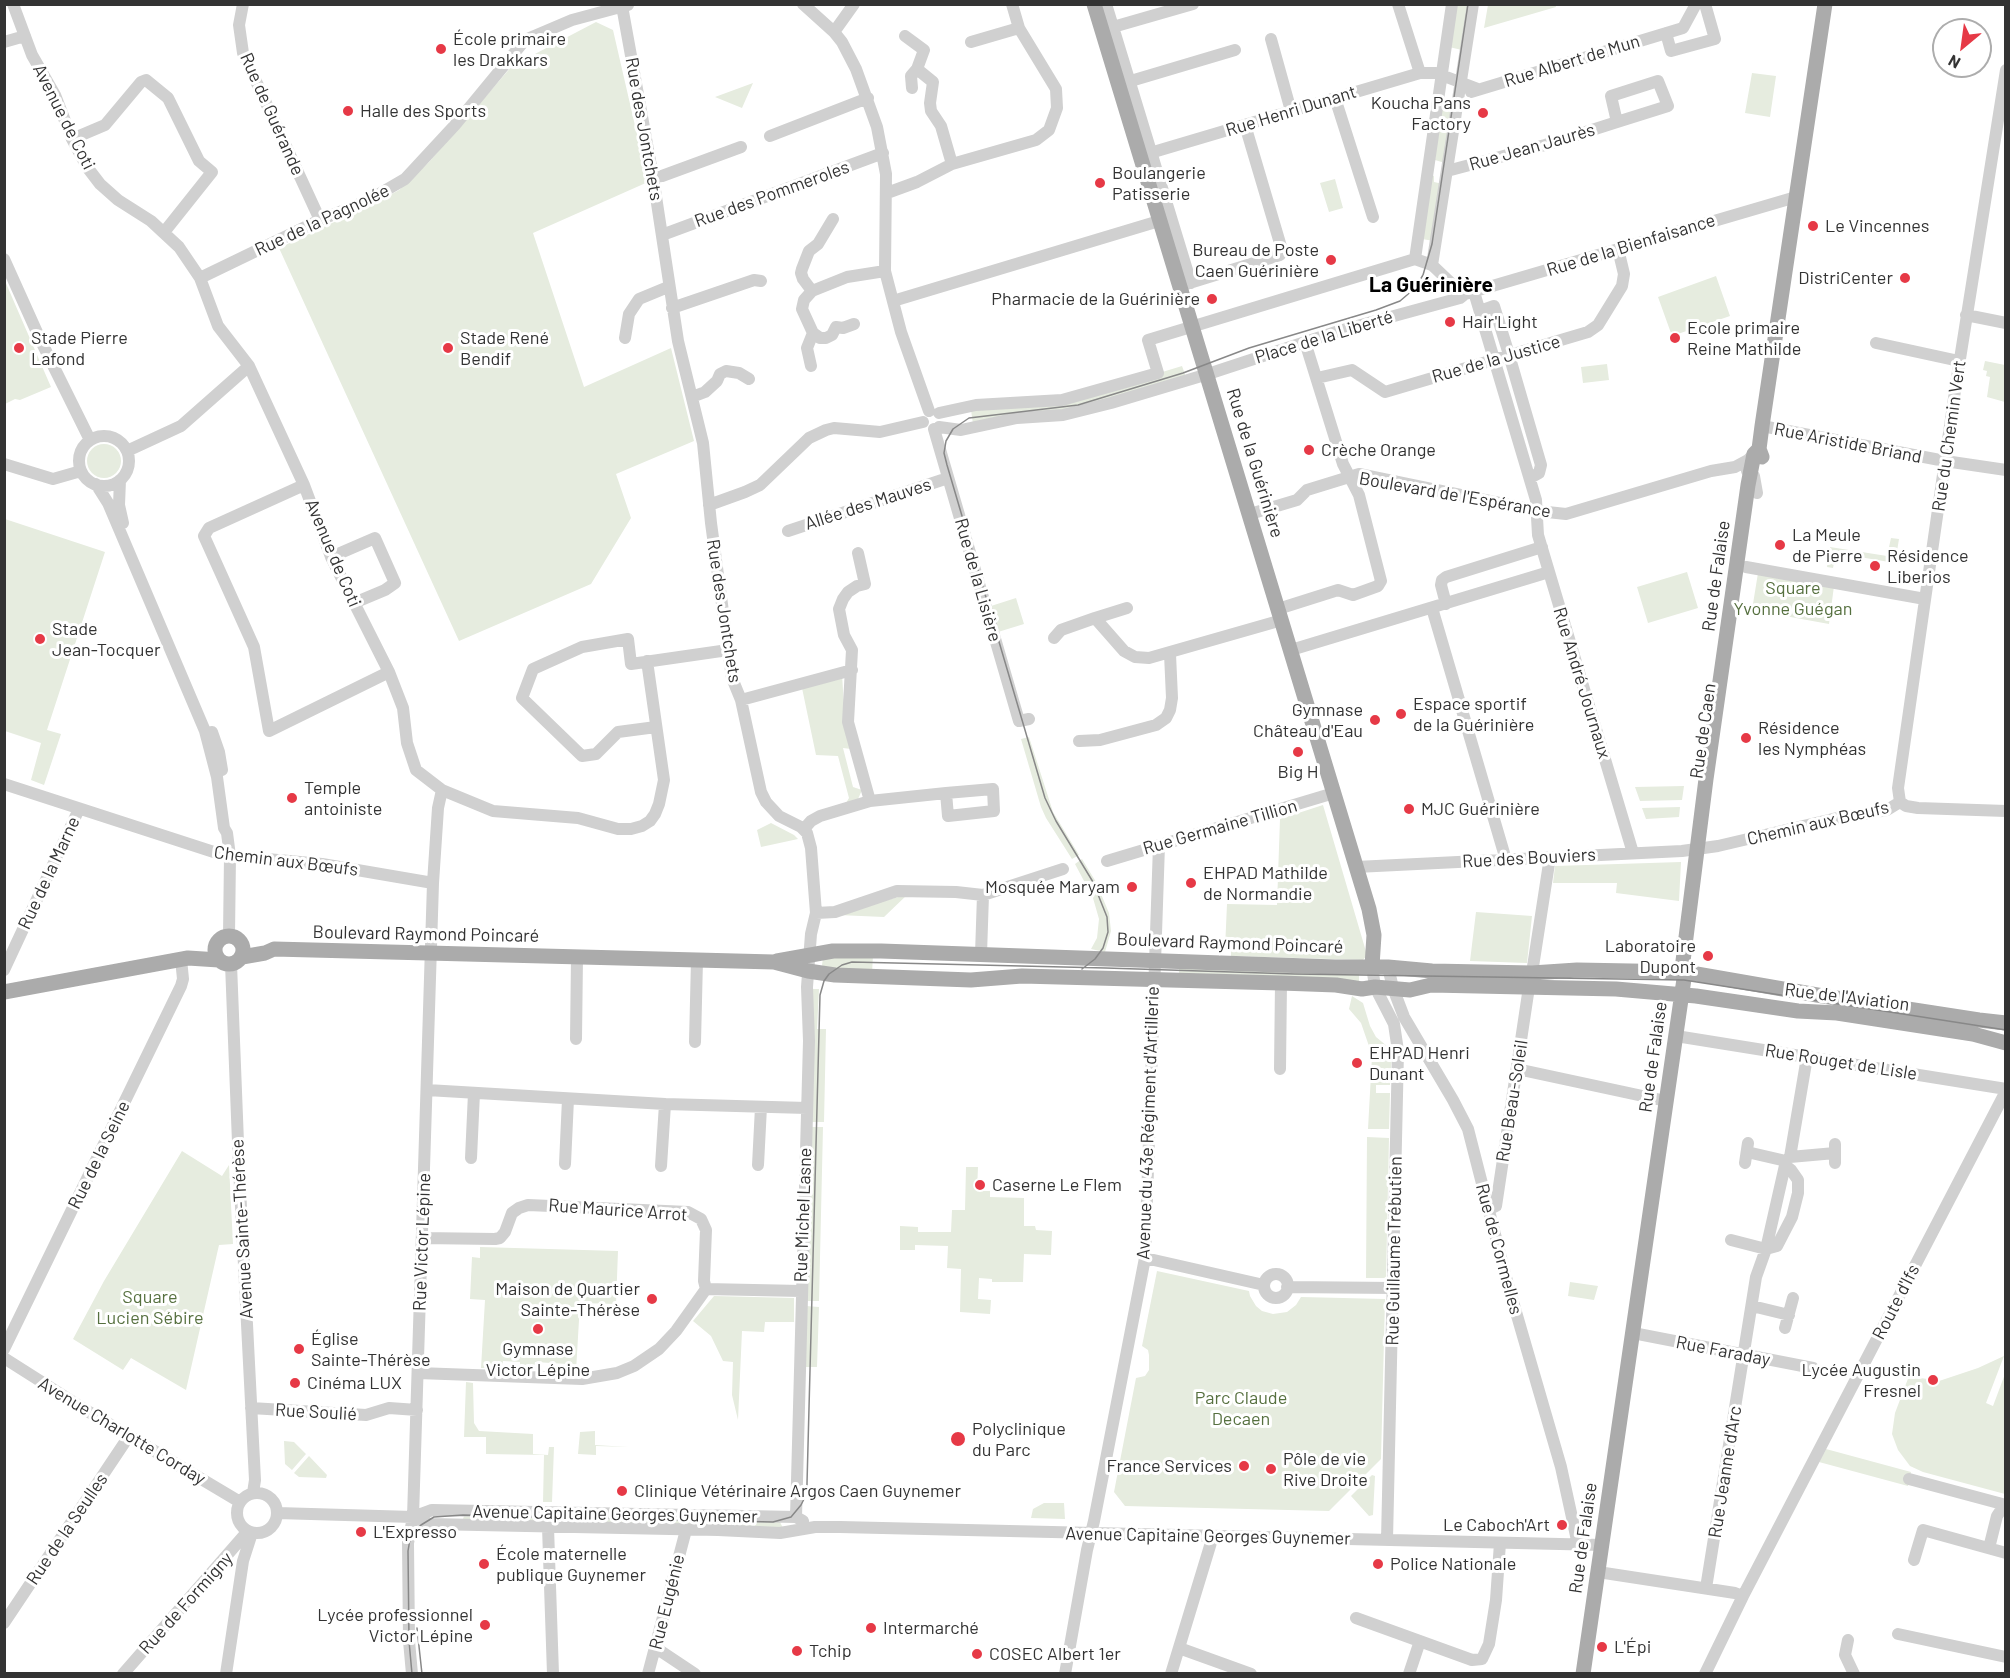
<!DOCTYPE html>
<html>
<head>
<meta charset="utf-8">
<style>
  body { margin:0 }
  #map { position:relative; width:2010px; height:1678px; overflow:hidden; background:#fff; font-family:Barlow,sans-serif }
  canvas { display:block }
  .frame { position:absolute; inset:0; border:6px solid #333; pointer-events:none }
  .north { position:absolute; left:1932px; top:18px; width:60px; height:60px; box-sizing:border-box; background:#fff; border:2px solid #adadad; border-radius:50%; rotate:209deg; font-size:16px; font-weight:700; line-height:24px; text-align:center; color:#333 }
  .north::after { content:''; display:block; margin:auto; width:21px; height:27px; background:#e63946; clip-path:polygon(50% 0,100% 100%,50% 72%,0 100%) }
</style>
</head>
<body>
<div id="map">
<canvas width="2010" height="1678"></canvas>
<div class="frame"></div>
<div class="north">N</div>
</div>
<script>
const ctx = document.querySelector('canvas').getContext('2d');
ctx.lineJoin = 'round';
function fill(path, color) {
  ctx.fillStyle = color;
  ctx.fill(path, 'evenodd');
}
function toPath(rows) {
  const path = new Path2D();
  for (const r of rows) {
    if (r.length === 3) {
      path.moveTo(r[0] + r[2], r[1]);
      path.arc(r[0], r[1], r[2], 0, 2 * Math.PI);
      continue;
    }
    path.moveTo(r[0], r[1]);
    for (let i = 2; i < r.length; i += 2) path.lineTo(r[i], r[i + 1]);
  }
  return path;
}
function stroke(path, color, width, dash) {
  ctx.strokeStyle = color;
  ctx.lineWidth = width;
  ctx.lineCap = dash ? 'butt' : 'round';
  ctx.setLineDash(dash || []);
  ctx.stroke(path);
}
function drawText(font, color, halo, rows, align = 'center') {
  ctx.font = font + ' Barlow,sans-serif';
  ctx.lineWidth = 6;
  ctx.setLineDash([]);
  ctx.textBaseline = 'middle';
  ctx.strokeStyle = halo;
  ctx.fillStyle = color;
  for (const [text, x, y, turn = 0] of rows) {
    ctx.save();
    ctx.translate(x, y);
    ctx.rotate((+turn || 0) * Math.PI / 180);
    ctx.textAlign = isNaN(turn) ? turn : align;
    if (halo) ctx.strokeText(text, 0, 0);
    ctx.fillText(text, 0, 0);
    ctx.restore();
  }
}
fill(toPath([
  [1456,5,1469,5,1462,50,1449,47],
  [1488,5,1555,4,1556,7,1484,28],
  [596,22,613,30,648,182,533,233,584,387,671,348,694,441,616,474,631,518,591,584,459,641,279,248,381,200,399,190,429,162,512,66],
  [1752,73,1776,76,1770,117,1745,113],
  [753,83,742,108,715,97],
  [1441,108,1453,110,1445,163,1435,160],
  [1431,175,1434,176,1434,182,1443,184,1434,241,1422,239],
  [1335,179,1343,208,1329,212,1320,183],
  [1716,276,1730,316,1672,336,1658,297],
  [5,281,51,387,20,400,15,399,5,404],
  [1985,361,2005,365,2005,402,1987,397,1990,377,1986,376,1987,371,1983,370],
  [1607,364,1609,380,1583,383,1581,367],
  [1182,366,1186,377,1070,409,973,424,971,410,1087,395],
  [104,461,17],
  [5,519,105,552,47,730,61,734,44,785,31,780,41,743,5,731],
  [1891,538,1899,539,1895,563,1836,553,1833,568,1827,567,1830,547,1887,556],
  [1687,572,1698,608,1648,623,1637,587],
  [1758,573,1834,586,1829,624,1752,610],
  [1016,598,1024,624,998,632,991,606],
  [842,674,845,723,851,749,843,748,853,787,862,790,858,799,846,803,849,798,838,756,816,755,802,688],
  [1029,737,1053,812,1079,855,1072,859,1046,818,1041,807,1021,739],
  [1684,786,1682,800,1640,801,1635,787],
  [1323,805,1367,955,1363,960,1231,956,1231,949,1225,949,1227,904,1277,905,1280,819],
  [1680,807,1679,817,1646,819,1642,808],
  [771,823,794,835,798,839,761,847,757,830],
  [1082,859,1096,882,1109,913,1111,931,1105,952,1091,949,1097,938,1099,919,1093,898,1075,864],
  [1681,862,1679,901,1616,893,1617,883,1553,883,1555,866],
  [908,894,884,917,838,915],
  [1476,912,1532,916,1527,963,1470,961],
  [873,955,872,974,823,967,822,965,823,958],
  [1179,965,1359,970,1359,985,1179,980],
  [813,989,819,989,817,1029,826,1029,824,1122,810,1122],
  [1352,996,1363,1003,1370,1026,1376,1037,1387,1046,1386,1049,1370,1049,1361,1023,1349,1009],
  [1392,1055,1390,1085,1376,1085,1376,1093,1390,1093,1389,1129,1368,1129,1372,1056],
  [809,1127,823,1127,819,1301,806,1301],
  [1367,1137,1389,1138,1386,1278,1366,1278],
  [182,1151,222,1176,229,1165,233,1244,219,1245,186,1390,131,1358,123,1370,73,1339,104,1281],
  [966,1167,978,1167,977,1191,990,1191,990,1197,1024,1198,1024,1226,1035,1226,1036,1230,1052,1231,1051,1255,1024,1254,1023,1282,992,1282,992,1279,979,1278,978,1299,991,1300,990,1314,960,1312,961,1269,947,1268,948,1246,915,1245,915,1250,900,1250,900,1226,918,1227,918,1232,951,1232,952,1210,965,1210],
  [480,1247,618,1251,616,1304,580,1303,576,1371,567,1371,567,1364,535,1362,534,1369,520,1369,520,1362,503,1361,502,1368,481,1368,485,1300,470,1299,472,1257,480,1258],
  [1157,1271,1249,1291,1250,1296,1256,1306,1262,1311,1273,1314,1287,1312,1296,1305,1301,1297,1385,1299,1381,1459,1329,1511,1125,1506,1114,1492,1136,1378,1145,1376,1149,1370,1149,1355,1148,1350,1142,1346],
  [1570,1282,1598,1286,1594,1300,1568,1296],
  [714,1296,794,1298,794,1322,765,1322,764,1332,742,1331,738,1420,732,1395,733,1362,723,1361,711,1336,693,1321],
  [806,1306,819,1307,817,1367,806,1367,804,1360],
  [2004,1356,1986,1403,1993,1406,2005,1374,2005,1494,1923,1472,1910,1466,1898,1450,1892,1434,1895,1413,1909,1376,1939,1381,1978,1368],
  [466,1382,473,1383,474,1423,479,1431,533,1434,533,1454,548,1455,549,1447,554,1447,552,1502,543,1502,544,1455,486,1454,486,1437,464,1437],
  [595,1431,595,1445,629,1447,596,1446,596,1455,578,1454,580,1432],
  [284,1441,294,1442,306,1454,292,1470,285,1464],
  [1826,1449,1911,1472,1908,1486,1819,1462],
  [309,1456,327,1475,326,1478,299,1477,294,1473],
  [1372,1475,1375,1476,1373,1515,1369,1516,1351,1496],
  [1044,1503,1064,1503,1065,1519,1031,1518,1033,1509],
  [465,1513,779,1520,784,1530,462,1522]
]), '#e6ecdf');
stroke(toPath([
  [13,4,32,55,55,95,72,139,87,167,100,184,118,200,151,221,179,247,200,278,218,326,249,366,304,485,331,557,389,672,403,708,407,743,416,770,442,790,493,811,578,818,618,829,631,829,642,826,650,821,655,814,659,804,664,780,647,661],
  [243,4,239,25,243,53,320,220],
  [803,4,834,32,842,42,856,69,877,127,886,174,885,271,901,332,929,411],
  [1106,4,1191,283],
  [1398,4,1420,73],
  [622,6,653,177,678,341,703,443,711,523,732,678,741,700,761,792,766,802,779,816,801,827,807,833,811,848,816,913,811,934,807,987,809,1041,796,1517],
  [1106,29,1193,4],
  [834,32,854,4],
  [1666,33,1671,51,1715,39,1705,4],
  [905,36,924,50,917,69,933,82,930,103,931,111,941,126,952,164],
  [1271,39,1291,111],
  [4,42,25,36],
  [971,42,1019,28],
  [1124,83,1235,50],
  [912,88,911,76,917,69],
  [1471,92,1683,28,1696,4],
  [1335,98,1373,217],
  [770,136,868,98],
  [72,139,105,125,141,82,146,80,168,98,199,161,212,172,165,231],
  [1140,156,1420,73,1436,73,1478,89],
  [1447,171,1545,145,1617,122,1668,106,1658,81,1611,96,1617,122],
  [653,177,662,176,741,147],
  [887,193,917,182,952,164,1036,140,1049,130,1057,108,1056,89,1019,28,1012,4],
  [662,235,883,153],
  [4,259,40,339,90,440],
  [1415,259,1452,4],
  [1415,259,1432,265,1452,284,1465,294],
  [1432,265,1473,4],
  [200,278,320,220,369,200,405,179,455,125,525,40,572,20,628,5],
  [1183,285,1280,255,1282,250,1245,125],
  [812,291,803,279,801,273,802,269,809,251,818,244,833,219],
  [1474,292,1536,500,1538,535,1633,853],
  [893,301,1159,221],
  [672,308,754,280,761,281],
  [1480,311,1494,306,1507,348,1541,465,1539,473,1530,478],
  [1966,315,2006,323],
  [854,324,843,328,836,327,832,335,826,338,820,338,813,333,802,309,804,300,812,291,847,277,885,271],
  [625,338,629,314,639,299,668,287],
  [1876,343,1959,361],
  [811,366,807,348,813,333],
  [1317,378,1352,370,1385,392,1588,332,1598,325,1622,286,1624,274,1618,249],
  [692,397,705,392,717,381,720,374,726,371,739,373,749,379],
  [939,413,976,405,1062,400,1158,373,1148,340,1415,259],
  [1762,426,1945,461,2006,470],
  [939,427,961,430,1017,418,1063,415,1111,403,1208,374,1339,331,1460,298,1465,294,1796,197],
  [934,429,1019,721,1029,719],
  [104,461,25],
  [127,451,181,426,249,366],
  [4,464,53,479,81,471],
  [1747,471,1754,476,1757,493],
  [120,480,119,505,123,523],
  [96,484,108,503,205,731,217,777,224,828,227,833,230,856,229,935],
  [304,485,209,528,204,536,254,647,269,731,389,672],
  [709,505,745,492,760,485,809,438,826,430,834,428,880,432,923,422],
  [1250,514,1297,500,1307,490,1359,474,1538,511,1566,514,1711,471,1735,467,1748,460,1754,454],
  [788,531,948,478],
  [858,553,865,584,857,586,848,592,843,599,839,609,844,635,852,650,848,722,870,801],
  [331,557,375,538,395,583,385,590,354,603],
  [1746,567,1925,599],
  [1446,604,1441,585,1442,580,1446,577,1542,547],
  [1432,608,1506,860],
  [1278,609,1338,590,1353,595,1378,586,1381,581,1359,495,1343,464,1305,342],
  [1095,618,1127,608],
  [1054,638,1061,630,1095,618,1124,651,1135,657,1149,658,1282,620],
  [1291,650,1549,572],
  [741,700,852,670],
  [656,727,618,732,596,754,582,756,522,698,533,669,582,647,628,639,631,664,728,650],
  [212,732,219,752,222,770],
  [1079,741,1100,740,1156,725,1166,718,1170,710,1172,698,1170,654],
  [4,784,223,855,322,864,433,883],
  [1900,802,1898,788,1956,384,2006,70],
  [1900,802,1906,806,1918,808,2006,811],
  [804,829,811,821,820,816,870,801,946,793,993,789,994,811,948,816,946,793],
  [1107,861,1334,793],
  [1356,867,1682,851,1718,846,1833,819,1887,810,1900,802],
  [816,913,835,912,897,891,956,892,983,895,1063,869],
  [981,954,983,895],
  [231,964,239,1168,255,1480,253,1493],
  [1372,966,1375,987,1394,1024,1398,1051,1387,1540],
  [1388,967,1393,988,1404,1017,1453,1100,1468,1129,1507,1281,1561,1467,1578,1545],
  [4,970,79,809],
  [1532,973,1550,857],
  [1676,1036,2006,1089],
  [576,1039,577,957],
  [695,1042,697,960],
  [1280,1069,1281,983],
  [1517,1069,1666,1101],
  [427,1090,665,1104,807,1108],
  [1747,1152,1786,1161],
  [1790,1157,1835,1153],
  [471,1158,474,1093],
  [1745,1163,1748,1143],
  [1835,1163,1835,1144],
  [565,1164,568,1099],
  [758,1165,761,1107],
  [661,1166,665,1104],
  [1488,1210,1496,1206,1529,987],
  [422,1238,495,1239,500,1238,505,1232,512,1213,519,1208,528,1205,688,1212,701,1219,706,1230,704,1281,706,1289,801,1291],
  [1731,1240,1766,1249,1777,1246,1792,1217,1798,1193,1798,1180,1791,1170,1786,1166],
  [1145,1258,1264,1285],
  [1276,1286,12],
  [1287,1287,1394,1288],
  [1752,1306,1789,1315],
  [1785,1328,1793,1298],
  [1633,1333,1813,1368],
  [4,1349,181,986,183,979,181,959],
  [4,1358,89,1412,240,1502],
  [418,1373,582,1379,617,1373,634,1366,659,1349,676,1331,706,1289],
  [251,1408,366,1415,389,1408,417,1410],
  [1909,1479,2006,1505],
  [257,1513,20],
  [277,1513,413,1517,432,1510,796,1517,803,1521],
  [413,1517,430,1524,718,1530,780,1533,815,1527,840,1527,1602,1545],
  [548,1527,553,1674],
  [1989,1548,1997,1516,2001,1510,2006,1507],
  [1914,1560,1923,1530,2006,1553],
  [1598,1572,1735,1593,1743,1596],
  [1706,1588,1756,1277,1766,1249,1786,1161,1790,1157,1807,1057],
  [1356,1618,1472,1660,1482,1659,1489,1644,1496,1600,1500,1543],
  [4,1623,129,1436],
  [1898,1634,2006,1657],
  [1848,1640,1845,1655,1854,1674],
  [656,1648,695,1674],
  [1179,1648,1251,1674],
  [123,1674,248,1531],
  [226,1674,243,1561,252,1533],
  [412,1674,409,1641,408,1543,413,1517,433,883,438,808,442,790],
  [648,1674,686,1530],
  [1065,1674,1087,1550,1094,1521,1145,1258,1159,845],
  [1171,1674,1213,1536],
  [1409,1674,1420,1641],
  [1705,1674,1743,1596,2006,1091]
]), '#d0d0d0', 12);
stroke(toPath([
  [1094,4,1369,909,1374,935,1372,966],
  [1762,457,1759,449,1762,426,1825,4],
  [229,950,14],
  [242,957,265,953,274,949,774,962,808,971,835,975,971,980,1022,976,1281,983,1336,985,1362,989,1375,987,1410,990,1431,985,1616,989,1696,996,1798,1011,1837,1013,1973,1034,2006,1043],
  [777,961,833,951,881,951,1335,967,1388,967,1432,971,1532,973,1577,970,1685,972,1823,996,1979,1020,2006,1023],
  [4,992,188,958,219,960],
  [1583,1674,1685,972,1683,961,1706,779,1748,485,1754,454,1759,449]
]), '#ababab', 15);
stroke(toPath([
  [1082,969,1095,959,1103,948,1108,932,1107,917,1093,882,1056,821,1045,798,947,465,944,453,946,441,953,429,969,418,1078,405,1183,373,1249,348,1376,310,1400,301,1407,295,1416,287,1423,275,1432,244,1468,4],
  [417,1628,422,1674],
  [412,1674,409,1641,408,1551,410,1539,415,1531,421,1525,434,1517,463,1515,773,1522,791,1517,801,1505,807,1493,807,1483,820,995,824,981,829,974,842,965,852,962,1106,968,1295,974,1684,980,2006,1030]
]), '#888', 1.5);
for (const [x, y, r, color] of [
  [441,49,6,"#e63946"],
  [348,111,6,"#e63946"],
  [1483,113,6,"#e63946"],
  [1100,183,6,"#e63946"],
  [1813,226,6,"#e63946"],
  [1331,260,6,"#e63946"],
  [1905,278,6,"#e63946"],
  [1212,299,6,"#e63946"],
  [1450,322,6,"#e63946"],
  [1675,338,6,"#e63946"],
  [19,348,6,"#e63946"],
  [448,348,6,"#e63946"],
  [1309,450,6,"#e63946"],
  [1780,545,6,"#e63946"],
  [1875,566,6,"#e63946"],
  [40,639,6,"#e63946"],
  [1401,714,6,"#e63946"],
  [1375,720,6,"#e63946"],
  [1746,738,6,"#e63946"],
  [1298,752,6,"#e63946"],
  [292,798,6,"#e63946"],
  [1409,809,6,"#e63946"],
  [1191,883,6,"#e63946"],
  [1132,887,6,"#e63946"],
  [1708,956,6,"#e63946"],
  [1357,1063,6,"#e63946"],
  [980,1185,6,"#e63946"],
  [652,1299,6,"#e63946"],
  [538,1329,6,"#e63946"],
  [299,1349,6,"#e63946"],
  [1933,1380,6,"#e63946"],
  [295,1383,6,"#e63946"],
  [958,1439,8,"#e63946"],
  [1244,1466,6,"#e63946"],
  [1271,1469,6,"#e63946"],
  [622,1491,6,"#e63946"],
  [1562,1525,6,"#e63946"],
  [361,1532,6,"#e63946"],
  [484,1564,6,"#e63946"],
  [1378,1564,6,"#e63946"],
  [485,1625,6,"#e63946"],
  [871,1628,6,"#e63946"],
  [1602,1647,6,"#e63946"],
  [797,1651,6,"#e63946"],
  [977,1654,6,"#e63946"]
]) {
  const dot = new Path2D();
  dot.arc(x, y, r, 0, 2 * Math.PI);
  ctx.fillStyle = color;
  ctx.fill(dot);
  stroke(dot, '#fff', 2);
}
drawText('18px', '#333', '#fff', [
  ["École primaire",453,39],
  ["les Drakkars",453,60],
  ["Koucha Pans",1471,103,"right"],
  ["Factory",1471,124,"right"],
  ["Halle des Sports",360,111],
  ["Boulangerie",1112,173],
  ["Patisserie",1112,194],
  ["Le Vincennes",1825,226],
  ["Bureau de Poste",1319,250,"right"],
  ["Caen Guérinière",1319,271,"right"],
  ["DistriCenter",1893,278,"right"],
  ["Pharmacie de la Guérinière",1200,299,"right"],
  ["Hair'Light",1462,322],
  ["Ecole primaire",1687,328],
  ["Reine Mathilde",1687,349],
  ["Stade Pierre",31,338],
  ["Lafond",31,359],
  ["Stade René",460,338],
  ["Bendif",460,359],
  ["Crèche Orange",1321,450],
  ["La Meule",1792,535],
  ["de Pierre",1792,556],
  ["Résidence",1887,556],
  ["Liberios",1887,577],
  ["Stade",52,629],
  ["Jean-Tocquer",52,650],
  ["Espace sportif",1413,704],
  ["de la Guérinière",1413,725],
  ["Gymnase",1363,710,"right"],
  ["Château d'Eau",1363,731,"right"],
  ["Résidence",1758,728],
  ["les Nymphéas",1758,749],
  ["Big H",1298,772,"center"],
  ["Temple",304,788],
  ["antoiniste",304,809],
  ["MJC Guérinière",1421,809],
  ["EHPAD Mathilde",1203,873],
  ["de Normandie",1203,894],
  ["Mosquée Maryam",1120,887,"right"],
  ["Laboratoire",1696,946,"right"],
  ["Dupont",1696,967,"right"],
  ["EHPAD Henri",1369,1053],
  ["Dunant",1369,1074],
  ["Caserne Le Flem",992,1185],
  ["Maison de Quartier",640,1289,"right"],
  ["Sainte-Thérèse",640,1310,"right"],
  ["Église",311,1339],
  ["Sainte-Thérèse",311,1360],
  ["Gymnase",538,1349,"center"],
  ["Victor Lépine",538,1370,"center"],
  ["Lycée Augustin",1921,1370,"right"],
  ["Fresnel",1921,1391,"right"],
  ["Cinéma LUX",307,1383],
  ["Polyclinique",972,1429],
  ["du Parc",972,1450],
  ["Pôle de vie",1283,1459],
  ["Rive Droite",1283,1480],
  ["France Services",1232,1466,"right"],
  ["Clinique Vétérinaire Argos Caen Guynemer",634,1491],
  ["Le Caboch'Art",1550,1525,"right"],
  ["L'Expresso",373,1532],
  ["École maternelle",496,1554],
  ["publique Guynemer",496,1575],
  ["Police Nationale",1390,1564],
  ["Lycée professionnel",473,1615,"right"],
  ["Victor Lépine",473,1636,"right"],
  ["Intermarché",883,1628],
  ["L'Épi",1614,1647],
  ["Tchip",809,1651],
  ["COSEC Albert 1er",989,1654]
], 'left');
drawText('18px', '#333', '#fff', [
  ["Rue Albert de Mun",1572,61,-17],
  ["Rue Henri Dunant",1291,111,-17],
  ["Rue de Guérande",272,114,66],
  ["Avenue de Coti",64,117,63],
  ["Rue des Jontchets",644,129,80],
  ["Rue Jean Jaurès",1532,147,-16],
  ["Rue des Pommeroles",772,194,-20],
  ["Rue de la Pagnolée",322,220,-25],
  ["Rue de la Bienfaisance",1631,245,-17],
  ["Place de la Liberté",1324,337,-17],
  ["Rue de la Justice",1496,359,-16],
  ["Rue du Chemin Vert",1949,436,-82],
  ["Rue Aristide Briand",1848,443,11],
  ["Rue de la Guérinière",1255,463,73],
  ["Boulevard de l'Espérance",1455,495,10],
  ["Allée des Mauves",868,504,-18],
  ["Avenue de Coti",333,553,67],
  ["Rue de Falaise",1716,576,-82],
  ["Rue de la Lisière",978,580,74],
  ["Rue des Jontchets",724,611,81],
  ["Rue André Journaux",1582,683,73],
  ["Rue de Caen",1703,731,-82],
  ["Chemin aux Bœufs",1818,823,-13],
  ["Rue Germaine Tillion",1220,827,-16],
  ["Rue des Bouviers",1529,858,-3],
  ["Chemin aux Bœufs",286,861,7],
  ["Rue de la Marne",49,873,-65],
  ["Boulevard Raymond Poincaré",426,934,1],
  ["Boulevard Raymond Poincaré",1230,943,2],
  ["Rue de l'Aviation",1847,997,7],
  ["Rue de Falaise",1653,1057,-82],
  ["Rue Rouget de Lisle",1841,1062,9],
  ["Rue Beau-Soleil",1512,1101,-81],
  ["Avenue du 43e Régiment d'Artillerie",1148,1123,-88],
  ["Rue de la Seine",99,1155,-64],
  ["Rue Maurice Arrot",618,1210,4],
  ["Rue Michel Lasne",803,1215,-88],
  ["Avenue Sainte-Thérèse",242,1229,-93],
  ["Rue Victor Lépine",422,1242,-88],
  ["Rue de Cormelles",1499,1249,75],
  ["Rue Guillaume Trébutien",1394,1251,-89],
  ["Route d'Ifs",1896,1302,-63],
  ["Rue Faraday",1723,1351,11],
  ["Rue Soulié",316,1412,3],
  ["Avenue Charlotte Corday",122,1431,31],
  ["Rue Jeanne d'Arc",1725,1472,-81],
  ["Avenue Capitaine Georges Guynemer",615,1514,1],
  ["Rue de la Seulles",67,1529,-56],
  ["Avenue Capitaine Georges Guynemer",1208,1536,1],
  ["Rue de Falaise",1583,1538,-82],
  ["Rue Eugénie",667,1602,-76],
  ["Rue de Formigny",186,1603,-48]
]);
drawText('18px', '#56703f', '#fff', [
  ["Square",1793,588],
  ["Yvonne Guégan",1793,609],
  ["Square",150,1297],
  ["Lucien Sébire",150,1318],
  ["Parc Claude",1241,1398],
  ["Decaen",1241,1419]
]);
drawText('bold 21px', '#000', '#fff', [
  ["La Guérinière",1431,285]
]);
</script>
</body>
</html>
